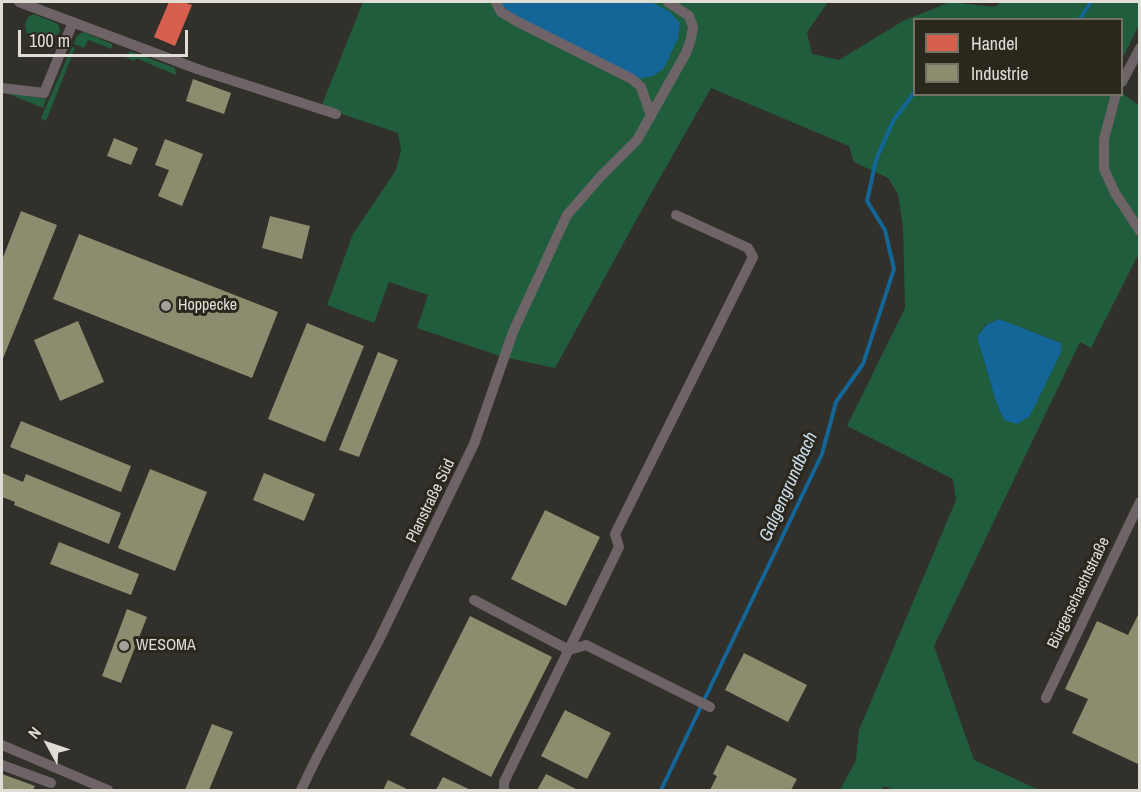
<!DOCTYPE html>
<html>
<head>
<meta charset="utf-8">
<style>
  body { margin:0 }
  #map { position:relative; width:1141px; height:792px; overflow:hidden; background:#32302a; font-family:"Archivo Narrow",sans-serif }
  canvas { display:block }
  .frame { position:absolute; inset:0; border:3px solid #e0ddd6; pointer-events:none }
  .legend { position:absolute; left:913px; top:18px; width:210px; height:78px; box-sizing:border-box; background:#2b271c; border:2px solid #737066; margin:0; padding:8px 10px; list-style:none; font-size:18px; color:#e0ddd6 }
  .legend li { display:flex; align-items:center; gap:12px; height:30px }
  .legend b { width:30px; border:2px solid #737066 }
  .north { position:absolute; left:18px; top:714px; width:60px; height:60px; -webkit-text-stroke:4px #2b271c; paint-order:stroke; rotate:310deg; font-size:16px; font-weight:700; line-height:24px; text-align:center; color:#e0ddd6 }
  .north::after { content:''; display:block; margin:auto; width:21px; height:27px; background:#e0ddd6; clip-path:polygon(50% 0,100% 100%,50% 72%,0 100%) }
  .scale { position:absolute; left:18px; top:30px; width:170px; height:27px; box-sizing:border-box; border:3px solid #e0ddd6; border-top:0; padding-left:8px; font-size:18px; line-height:21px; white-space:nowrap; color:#e0ddd6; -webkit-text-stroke:4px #2b271c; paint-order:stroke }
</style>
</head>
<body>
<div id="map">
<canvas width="1141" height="792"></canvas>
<div class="frame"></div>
<ul class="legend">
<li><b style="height:16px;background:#d6604d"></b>Handel</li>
<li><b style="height:16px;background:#8c8c6e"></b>Industrie</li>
</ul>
<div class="north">N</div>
<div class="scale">100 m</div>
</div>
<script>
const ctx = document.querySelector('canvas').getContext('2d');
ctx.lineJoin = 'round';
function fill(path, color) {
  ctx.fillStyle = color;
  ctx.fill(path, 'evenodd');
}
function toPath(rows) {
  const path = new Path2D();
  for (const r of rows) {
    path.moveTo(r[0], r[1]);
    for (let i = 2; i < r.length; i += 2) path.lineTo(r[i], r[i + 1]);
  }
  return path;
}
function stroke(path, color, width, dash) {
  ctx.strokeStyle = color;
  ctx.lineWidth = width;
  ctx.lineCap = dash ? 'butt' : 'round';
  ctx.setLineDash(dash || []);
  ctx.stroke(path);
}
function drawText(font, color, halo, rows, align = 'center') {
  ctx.font = font + ' "Archivo Narrow",sans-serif';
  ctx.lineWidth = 6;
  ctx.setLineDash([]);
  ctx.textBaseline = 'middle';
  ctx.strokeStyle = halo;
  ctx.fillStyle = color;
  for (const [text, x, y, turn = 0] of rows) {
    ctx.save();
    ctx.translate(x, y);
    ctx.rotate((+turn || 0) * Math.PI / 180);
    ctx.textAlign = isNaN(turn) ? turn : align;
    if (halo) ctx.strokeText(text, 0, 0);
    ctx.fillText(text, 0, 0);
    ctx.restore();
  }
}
fill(toPath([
  [363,2,828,2,807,32,812,54,839,60,903,21,950,2,995,7,1001,2,1139,2,1139,25,1122,59,1122,20,914,20,914,94,1122,94,1122,89,1124,95,1139,105,1139,253,1091,348,1080,342,934,646,974,760,1037,789,894,790,884,786,881,790,840,790,856,760,859,730,956,500,953,479,847,426,905,308,903,226,898,194,888,178,854,162,849,146,711,88,649,197,555,368,503,357,417,328,428,295,389,282,374,323,327,305,353,234,396,170,401,150,398,133,321,107],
  [999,319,1061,343,1004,420,996,402,977,337,985,325],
  [34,14,58,24,60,31,59,33,47,41,31,37,26,32,25,24,28,17],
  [83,32,112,44,112,49,88,40,84,48,74,44,77,36],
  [72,47,75,48,46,121,41,118],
  [130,51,175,68,176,75,136,58,134,61,125,57],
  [4,92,46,99,43,108]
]), '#205d3d');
fill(toPath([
  [502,2,651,2,669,11,680,23,678,38,664,68,655,75,640,79,513,15,502,5],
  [999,319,1061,343,1061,352,1030,416,1017,424,1004,420,996,402,977,337,986,325]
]), '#136697');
fill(toPath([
  [169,2,183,2,192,5,175,46,154,37]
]), '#d6604d');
fill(toPath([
  [193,79,231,93,224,114,186,101],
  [114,138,138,148,131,165,107,156],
  [165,139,203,154,182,206,158,196,169,170,155,165],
  [21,211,57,225,2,361,2,260],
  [270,216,310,226,302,259,262,248],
  [79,234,278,312,252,378,53,299],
  [78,321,104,382,60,401,34,340],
  [307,323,364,346,325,442,268,419],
  [378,352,398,360,359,457,339,450],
  [21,421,131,466,121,492,10,447],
  [150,469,207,492,175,571,118,548],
  [2,473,23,482,26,474,121,513,109,544,14,505,15,502,2,497],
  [264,473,315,494,304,521,253,500],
  [545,510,600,537,566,606,511,579],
  [59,542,139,574,131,595,50,564],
  [127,609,147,617,121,683,102,676],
  [1140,611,1140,762,1138,764,1072,733,1088,699,1065,689,1097,621,1128,635],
  [470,616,552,657,491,777,410,735],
  [744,653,807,685,788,722,725,690],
  [565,710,611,733,587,779,541,756],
  [212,724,233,732,209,790,185,790],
  [727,745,797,779,791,790,710,790,717,776,713,774],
  [2,774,35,786,33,790,2,790],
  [546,774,578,790,537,790],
  [443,777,471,790,436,790],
  [388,780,409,790,383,790]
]), '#8c8c6e');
stroke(toPath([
  [1079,20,1091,2],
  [661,790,822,454,836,402,863,364,894,269,885,230,867,201,876,160,893,121,914,93]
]), '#136697', 4);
stroke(toPath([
  [19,2,200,70,336,114],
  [496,2,501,12,518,22,632,79,641,87,651,116],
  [1122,82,1140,48],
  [2,88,44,93,73,22],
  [1116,94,1104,139,1104,169,1115,193,1140,231],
  [474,600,569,650,586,645,710,707],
  [1046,698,1140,502],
  [2,745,108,790],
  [2,765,51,783],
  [301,790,317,757,378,642,474,444,513,332,567,215,601,176,637,140,686,53,691,39,693,27,689,16,668,2],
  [504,790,504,782,619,547,615,534,753,257,748,248,676,215]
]), '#6e6367', 10);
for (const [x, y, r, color] of [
  [166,306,6,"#a3a09a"],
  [124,646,6,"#a3a09a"]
]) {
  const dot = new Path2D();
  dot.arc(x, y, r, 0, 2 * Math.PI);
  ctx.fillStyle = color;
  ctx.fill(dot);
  stroke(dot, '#2b271c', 2);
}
drawText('16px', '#e0ddd6', '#2b271c', [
  ["Hoppecke",178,306],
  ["WESOMA",136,646]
], 'left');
drawText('16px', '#e0ddd6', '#2b271c', [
  ["Planstraße Süd",431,501,-64],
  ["Bürgerschachtstraße",1079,593,-64]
]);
drawText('italic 18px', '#cbdeed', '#2b271c', [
  ["Galgengrundbach",789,487,-66]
]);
</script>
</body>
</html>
